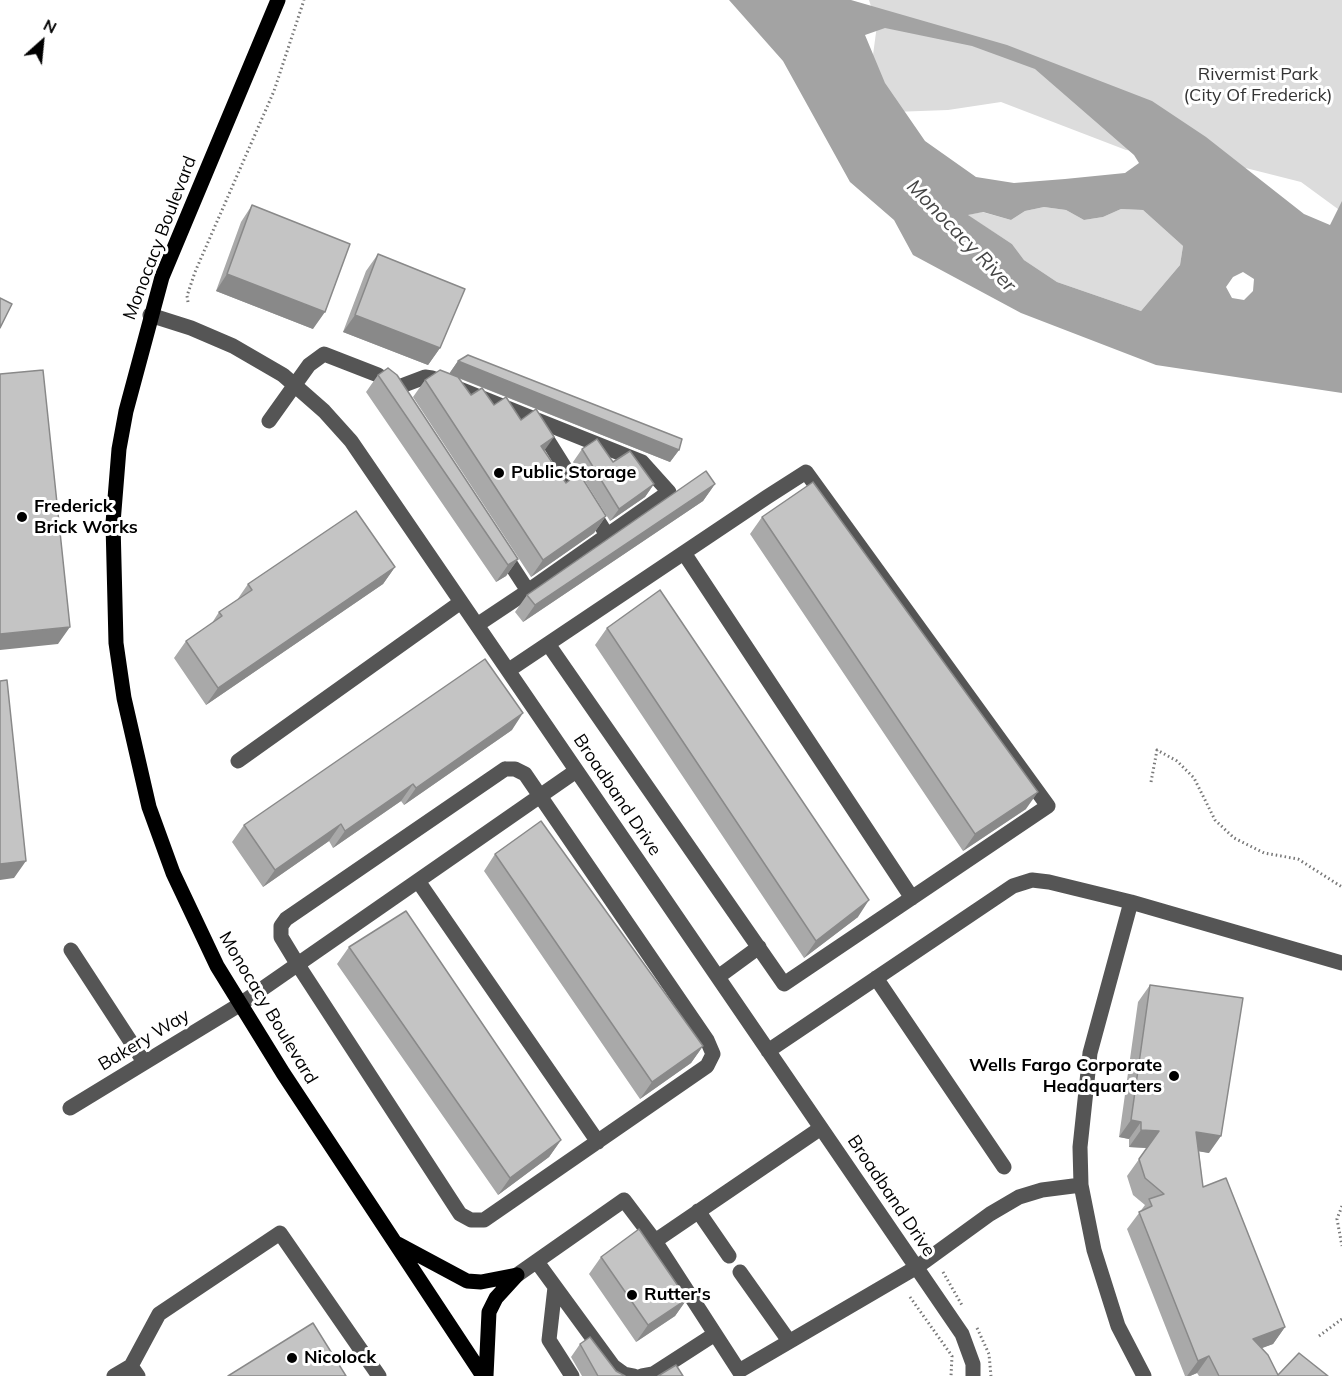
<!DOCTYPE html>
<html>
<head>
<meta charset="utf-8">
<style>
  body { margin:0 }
  #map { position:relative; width:1342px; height:1376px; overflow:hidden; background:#fff; font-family:Mulish,sans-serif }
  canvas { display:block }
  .north { position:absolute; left:12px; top:12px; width:60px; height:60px; -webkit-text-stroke:4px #fff; paint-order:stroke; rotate:27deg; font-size:16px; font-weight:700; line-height:24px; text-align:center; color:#000 }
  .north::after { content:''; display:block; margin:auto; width:21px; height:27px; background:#000; clip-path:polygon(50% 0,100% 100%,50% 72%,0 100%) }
</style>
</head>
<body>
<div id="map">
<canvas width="1342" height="1376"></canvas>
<div class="north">N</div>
</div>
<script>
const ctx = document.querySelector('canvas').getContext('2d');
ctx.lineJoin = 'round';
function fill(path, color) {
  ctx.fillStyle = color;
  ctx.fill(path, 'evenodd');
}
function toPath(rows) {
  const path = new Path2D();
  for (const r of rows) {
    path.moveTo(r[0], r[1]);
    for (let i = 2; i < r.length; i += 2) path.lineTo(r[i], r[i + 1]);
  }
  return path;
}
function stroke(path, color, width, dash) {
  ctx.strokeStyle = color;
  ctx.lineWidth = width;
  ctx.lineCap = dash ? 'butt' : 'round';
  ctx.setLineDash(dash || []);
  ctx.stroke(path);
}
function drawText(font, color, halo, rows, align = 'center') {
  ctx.font = font + ' Mulish,sans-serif';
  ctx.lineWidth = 6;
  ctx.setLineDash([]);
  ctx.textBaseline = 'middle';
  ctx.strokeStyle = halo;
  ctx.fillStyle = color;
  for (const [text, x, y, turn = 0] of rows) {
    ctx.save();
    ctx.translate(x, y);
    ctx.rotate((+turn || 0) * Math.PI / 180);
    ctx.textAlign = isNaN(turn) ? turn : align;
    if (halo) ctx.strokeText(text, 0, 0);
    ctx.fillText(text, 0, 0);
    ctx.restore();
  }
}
fill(toPath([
  [869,0,1342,0,1342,212,1301,182,1218,161,1126,150,1001,102,948,110,893,112,871,70,877,25],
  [1044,207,1066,210,1084,220,1103,217,1121,209,1143,210,1183,246,1180,265,1141,311,1057,282,1024,260,1012,244,967,215,982,212,1011,220,1025,211]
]), '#dcdcdc');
fill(toPath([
  [729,0,851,0,1007,45,1152,101,1206,137,1304,214,1330,225,1342,201,1342,393,1156,365,1021,313,913,255,894,220,850,182,783,61],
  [885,28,972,46,1035,69,1134,155,1139,163,1125,173,1065,179,1014,183,976,177,925,141,885,83,865,35],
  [1044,207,1066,210,1084,220,1103,217,1121,209,1143,210,1183,246,1180,265,1141,311,1057,282,1024,260,1012,244,968,215,983,212,1011,220,1025,211],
  [1243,272,1254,279,1253,291,1244,300,1232,298,1226,287,1233,277]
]), '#a3a3a3');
stroke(toPath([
  [188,302,187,296,195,272,274,91,304,0],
  [1151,782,1157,750,1177,761,1194,778,1215,820,1234,838,1264,853,1298,859,1342,887],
  [1342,1206,1337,1219,1342,1246],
  [943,1272,963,1307],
  [910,1297,952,1356,951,1376],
  [977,1328,989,1354,991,1376],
  [1319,1336,1342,1319]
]), '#777', 3, [1.5, 3]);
stroke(toPath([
  [150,315,191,328,233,346,283,375,324,411,351,441,962,1334,973,1364,973,1376],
  [396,388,425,377,432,378,642,462,669,492,528,591],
  [269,421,309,365,324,354,378,375,393,386],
  [540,428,607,535],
  [684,553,912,898],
  [477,625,528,591,502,551],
  [509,670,767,497,806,472,1048,806,784,984,548,644],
  [238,761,461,602],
  [505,769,515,769,525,774,707,1040,713,1054,707,1066,484,1220,471,1220,460,1214,298,965,281,937,281,926,286,919,505,769],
  [418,881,598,1142],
  [1131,902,1090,1053,1080,1147,1081,1185,1094,1250,1118,1326,1144,1376],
  [71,950,144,1062],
  [718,977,759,947],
  [876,978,1004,1167],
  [768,1051,1013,886,1032,880,1049,882,1131,902,1342,963],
  [70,1108,239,1005,576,771],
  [698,1211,729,1256],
  [655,1241,821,1128],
  [537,1262,613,1366,624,1374,634,1376],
  [740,1272,789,1341],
  [517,1275,624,1200,655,1241,739,1371,917,1267,990,1214,1019,1197,1042,1190,1081,1185],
  [555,1287,549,1340,572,1376],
  [114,1376,131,1366],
  [138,1376,131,1366,159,1314,280,1233,379,1376],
  [642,1376,653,1374,715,1334]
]), '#555', 15);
stroke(toPath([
  [278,0,162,277,126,411,119,449,113,523,116,643,124,698,149,807,173,873,217,966,283,1073,483,1376],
  [398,1244,467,1281,481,1282,517,1275],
  [486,1376,489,1312,496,1298,517,1275]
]), '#000', 15);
fill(toPath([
  [252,205,313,329,216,291,241,222],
  [378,254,440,348,428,365,343,332,366,271],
  [458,361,679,450,670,462,458,378,471,395,494,405,521,420,566,483,606,516,594,533,531,577,413,397,425,380,449,374],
  [378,375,518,559,506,576,496,582,366,392],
  [582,449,613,462,654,484,645,497,610,521,573,462],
  [715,484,703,501,523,622,515,612,527,595],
  [762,517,1026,809,963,851,750,534],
  [395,567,383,584,206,705,174,658,186,641,212,623,219,612,237,600,248,584],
  [607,628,858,917,804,958,595,645],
  [512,730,404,805,401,801,333,848,329,841,263,887,232,842,244,825],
  [495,854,703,1046,691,1063,640,1099,484,871],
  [349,947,561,1140,549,1157,498,1195,337,964],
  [1150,985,1209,1153,1199,1151,1203,1187,1285,1327,1273,1344,1261,1348,1278,1375,1328,1376,1199,1376,1197,1373,1190,1376,1185,1376,1127,1229,1145,1205,1133,1195,1127,1176,1147,1148,1129,1147,1129,1139,1119,1137,1138,1002],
  [601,1257,687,1299,675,1316,636,1342,589,1274],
  [580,1344,616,1371,625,1376,582,1376,571,1357]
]), '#a9a9a9');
fill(toPath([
  [227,274,325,312,313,329,216,291],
  [355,315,440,348,428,365,343,332],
  [458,361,679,450,670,462,449,374],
  [554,437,542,454,541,446],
  [654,484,645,497,610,521,619,509],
  [715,484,703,501,523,622,535,605],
  [606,516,594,533,531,577,543,560],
  [518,559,506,576,496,582,508,565],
  [395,567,383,584,206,705,218,688],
  [70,627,58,644,0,650,0,634],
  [523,713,512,730,404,805,416,788],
  [413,784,401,801,333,848,345,831],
  [1038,792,1026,809,963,851,975,834],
  [341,824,329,841,263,887,275,870],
  [26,861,14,878,0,880,0,864],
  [869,900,858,917,804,958,816,941],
  [703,1046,691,1063,640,1099,652,1082],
  [1131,1120,1141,1122,1129,1139,1119,1137],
  [1141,1130,1159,1131,1147,1148,1129,1147],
  [1196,1132,1221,1136,1209,1153,1184,1149],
  [561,1140,549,1157,498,1195,510,1178],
  [687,1299,675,1316,636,1342,648,1325],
  [1285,1327,1273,1344,1241,1356,1253,1339],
  [1209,1356,1197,1373,1190,1376,1187,1376,1198,1361]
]), '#898989');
const building = toPath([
  [252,205,350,244,325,312,227,274,252,205],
  [378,254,465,289,440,348,355,315,378,254],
  [0,298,12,304,0,328,0,298],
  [468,355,682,439,679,450,458,361,468,355],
  [388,368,397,375,518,559,508,565,378,375,388,368],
  [43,370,70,627,0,634,0,374,43,370],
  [440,370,458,377,471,395,482,388,494,405,506,397,521,420,536,409,554,437,541,446,566,483,579,473,606,516,543,560,425,380,440,370],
  [597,439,613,462,630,451,654,484,619,509,582,449,597,439],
  [706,471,715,484,535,605,527,595,706,471],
  [813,482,1038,792,975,834,762,517,813,482],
  [356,511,395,567,218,688,186,641,222,616,219,612,252,590,248,584,356,511],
  [660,590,869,900,816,941,607,628,660,590],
  [485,659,523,713,416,788,413,784,345,831,341,824,275,870,244,825,485,659],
  [7,680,26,861,0,864,0,681,7,680],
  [541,821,703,1046,652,1082,495,854,541,821],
  [406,911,561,1140,510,1178,349,947,406,911],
  [1150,985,1243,998,1221,1136,1196,1132,1203,1187,1226,1178,1285,1327,1253,1339,1268,1355,1278,1375,1299,1353,1328,1376,1219,1376,1209,1356,1198,1361,1139,1212,1152,1206,1149,1199,1164,1194,1145,1178,1139,1159,1159,1131,1141,1130,1141,1122,1131,1120,1150,985],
  [639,1229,687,1299,648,1325,601,1257,639,1229],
  [313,1323,346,1376,228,1376,313,1323],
  [590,1337,616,1371,625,1376,598,1376,580,1344,590,1337],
  [676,1365,683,1376,658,1376,676,1365]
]);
fill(building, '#c4c4c4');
stroke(building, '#898989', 1.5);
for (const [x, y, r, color] of [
  [499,473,6,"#000"],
  [22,517,6,"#000"],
  [1174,1076,6,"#000"],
  [632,1295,6,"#000"],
  [292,1358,6,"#000"]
]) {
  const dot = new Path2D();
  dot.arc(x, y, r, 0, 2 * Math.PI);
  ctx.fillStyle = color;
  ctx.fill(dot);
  stroke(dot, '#fff', 2);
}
drawText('18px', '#333', '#fff', [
  ["Rivermist Park",1258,75],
  ["(City Of Frederick)",1258,96]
]);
drawText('18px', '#000', '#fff', [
  ["Monocacy Boulevard",160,238,-69],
  ["Broadband Drive",617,795,56],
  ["Monocacy Boulevard",268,1008,59],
  ["Bakery Way",144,1040,-31],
  ["Broadband Drive",891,1196,56]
]);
drawText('bold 18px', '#000', '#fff', [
  ["Public Storage",511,473],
  ["Frederick",34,507],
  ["Brick Works",34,528],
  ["Wells Fargo Corporate",1162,1066,"right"],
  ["Headquarters",1162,1087,"right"],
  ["Rutter's",644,1295],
  ["Nicolock",304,1358]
], 'left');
drawText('italic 20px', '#444', '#fff', [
  ["Monocacy River",961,236,46]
]);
</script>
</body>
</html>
